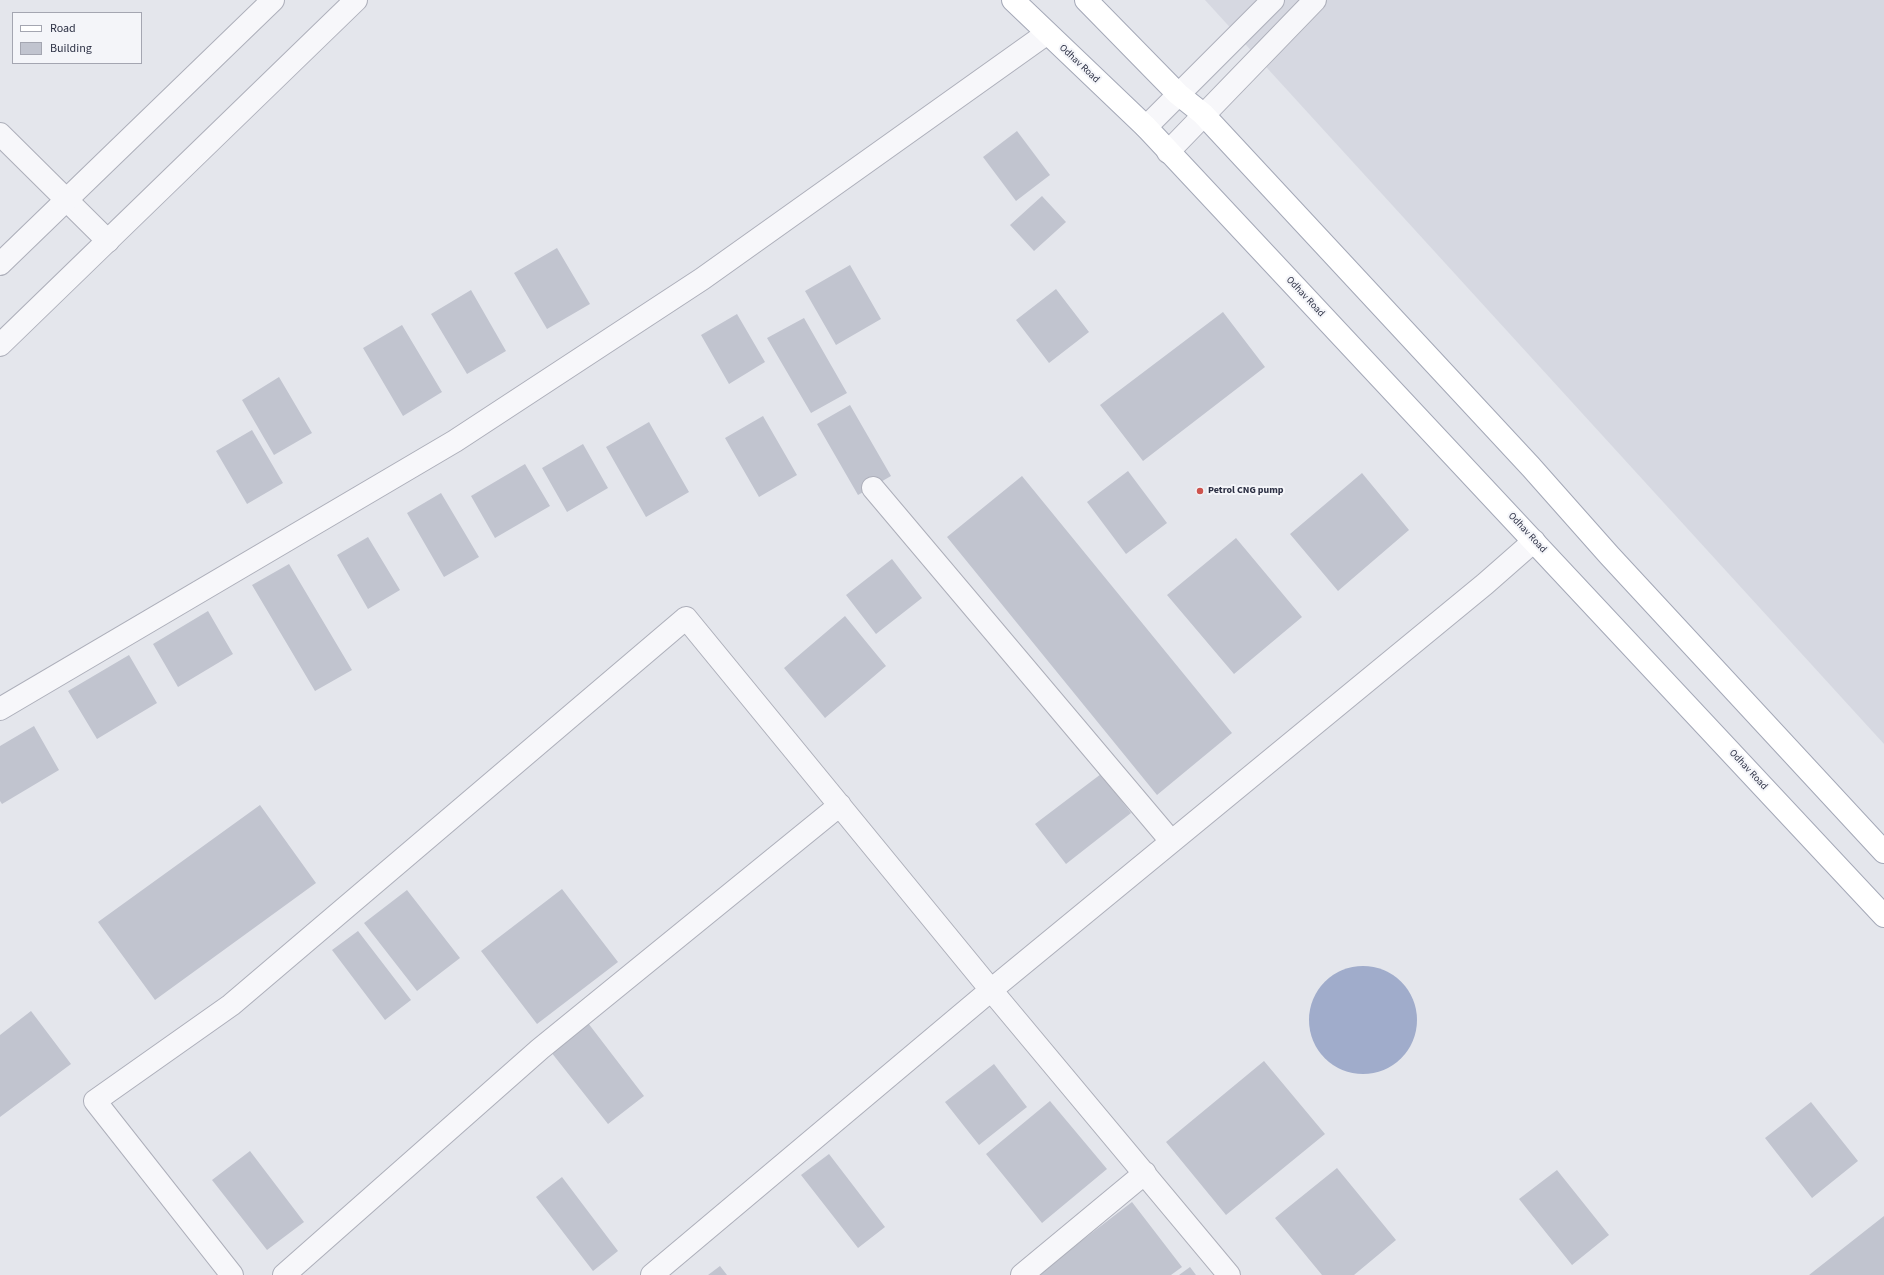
<!DOCTYPE html>
<html>
<head>
<meta charset="utf-8">
<style>
  body { margin:0 }
  #map { position:relative; width:1884px; height:1275px; overflow:hidden; background:#e4e6ec; font-family:"Source Sans 3",sans-serif }
  canvas { display:block }
  .legend { position:absolute; left:12px; top:12px; width:130px; height:52px; box-sizing:border-box; background:#f4f5f9; border:1px solid #a4a6b1; margin:0; padding:5px 7px; list-style:none; font-size:12px; color:#2c3044 }
  .legend li { display:flex; align-items:center; gap:8px; height:20px }
  .legend b { width:20px; border:1px solid #a4a6b1 }
</style>
</head>
<body>
<div id="map">
<canvas width="1884" height="1275"></canvas>
<ul class="legend">
<li><b style="height:5px;background:#fff"></b>Road</li>
<li><b style="height:11px;background:#c1c4cf"></b>Building</li>
</ul>
</div>
<script>
const ctx = document.querySelector('canvas').getContext('2d');
ctx.lineJoin = 'round';
function fill(path, color) {
  ctx.fillStyle = color;
  ctx.fill(path, 'evenodd');
}
function toPath(rows) {
  const path = new Path2D();
  for (const r of rows) {
    if (r.length === 3) {
      path.moveTo(r[0] + r[2], r[1]);
      path.arc(r[0], r[1], r[2], 0, 2 * Math.PI);
      continue;
    }
    path.moveTo(r[0], r[1]);
    for (let i = 2; i < r.length; i += 2) path.lineTo(r[i], r[i + 1]);
  }
  return path;
}
function stroke(path, color, width, dash) {
  ctx.strokeStyle = color;
  ctx.lineWidth = width;
  ctx.lineCap = dash ? 'butt' : 'round';
  ctx.setLineDash(dash || []);
  ctx.stroke(path);
}
function drawText(font, color, halo, rows, align = 'center') {
  ctx.font = font + ' "Source Sans 3",sans-serif';
  ctx.lineWidth = 4;
  ctx.setLineDash([]);
  ctx.textBaseline = 'middle';
  ctx.strokeStyle = halo;
  ctx.fillStyle = color;
  for (const [text, x, y, turn = 0] of rows) {
    ctx.save();
    ctx.translate(x, y);
    ctx.rotate((+turn || 0) * Math.PI / 180);
    ctx.textAlign = isNaN(turn) ? turn : align;
    if (halo) ctx.strokeText(text, 0, 0);
    ctx.fillText(text, 0, 0);
    ctx.restore();
  }
}
fill(toPath([
  [1205,0,1884,0,1884,744]
]), '#d6d8e1');
fill(toPath([
  [1363,1020,54]
]), '#a0accb');
fill(toPath([
  [1017,131,1050,175,1016,201,983,157],
  [1042,196,1066,222,1034,251,1010,225],
  [557,248,590,304,547,329,514,273],
  [850,265,881,319,836,345,805,291],
  [1056,289,1089,332,1049,363,1016,320],
  [471,290,506,351,467,374,431,314],
  [1223,312,1265,367,1143,461,1100,405],
  [737,314,765,362,729,384,701,335],
  [804,318,847,393,811,413,767,338],
  [402,325,442,392,403,416,363,348],
  [279,377,312,433,274,455,242,400],
  [850,405,891,476,858,495,817,424],
  [763,416,797,475,759,497,725,438],
  [649,422,689,492,646,517,606,447],
  [252,430,283,483,247,504,216,451],
  [583,444,608,488,567,512,542,468],
  [525,464,550,506,495,538,471,496],
  [1128,471,1167,523,1126,554,1087,502],
  [1362,473,1409,530,1338,591,1290,534],
  [1022,476,1232,733,1157,795,947,537],
  [441,493,479,557,444,577,407,513],
  [368,537,400,590,368,609,337,555],
  [1236,538,1302,617,1234,674,1167,595],
  [892,559,922,598,876,634,846,595],
  [289,564,352,670,315,691,252,585],
  [208,611,233,654,178,687,153,644],
  [845,616,886,666,825,718,784,668],
  [129,655,157,703,97,739,68,691],
  [34,726,59,770,2,804,0,801,0,746],
  [1101,774,1131,813,1066,864,1035,824],
  [260,805,316,883,155,1000,98,922],
  [562,889,618,962,537,1024,481,951],
  [407,890,460,958,417,991,364,923],
  [358,931,411,1000,385,1020,332,950],
  [31,1011,71,1064,0,1117,0,1035],
  [588,1023,644,1096,608,1124,551,1052],
  [1264,1061,1325,1134,1226,1215,1166,1142],
  [994,1064,1027,1107,979,1145,945,1102],
  [1050,1101,1107,1169,1042,1223,986,1154],
  [1811,1102,1858,1161,1812,1198,1765,1138],
  [250,1151,304,1222,267,1250,212,1180],
  [829,1154,885,1227,858,1248,801,1175],
  [1337,1168,1396,1240,1354,1275,1322,1275,1275,1218],
  [1557,1170,1609,1235,1572,1265,1519,1199],
  [562,1177,618,1251,593,1271,536,1197],
  [1132,1202,1182,1267,1171,1275,1037,1275],
  [1884,1216,1884,1275,1809,1275],
  [720,1266,727,1275,708,1275],
  [1190,1267,1196,1275,1179,1275]
]), '#c1c4cf');
const minor = toPath([
  [0,134,108,241],
  [873,488,1171,841],
  [0,709,455,441,702,279,1046,34],
  [232,1275,95,1101,231,1005,686,618,991,990,1229,1275],
  [284,1275,540,1049,840,805],
  [652,1275,991,990,1485,584,1534,541],
  [1022,1275,1145,1173]
]);
const tertiary = toPath([
  [1146,127,1273,0],
  [1168,152,1315,0],
  [0,264,273,0],
  [0,345,356,0]
]);
const primary = toPath([
  [1013,0,1146,127,1884,916],
  [1086,0,1178,94,1203,114,1531,467,1609,555,1884,852]
]);
stroke(minor, '#adafba', 24);
stroke(tertiary, '#adafba', 24);
stroke(primary, '#a4a8b7', 24);
stroke(minor, '#f7f7fa', 22);
stroke(tertiary, '#f7f7fa', 22);
stroke(primary, '#fff', 22);
for (const [x, y, r, color] of [
  [1200,491,4,"#cd534d"]
]) {
  const dot = new Path2D();
  dot.arc(x, y, r, 0, 2 * Math.PI);
  ctx.fillStyle = color;
  ctx.fill(dot);
  stroke(dot, '#f4f5f9', 1.5);
}
drawText('10px', '#2c3044', '#f4f5f9', [
  ["Odhav Road",1079,64,43],
  ["Odhav Road",1305,297,47],
  ["Odhav Road",1527,533,47],
  ["Odhav Road",1748,770,47]
]);
drawText('bold 10px', '#2c3044', '#f4f5f9', [
  ["Petrol CNG pump",1208,491]
], 'left');
</script>
</body>
</html>
